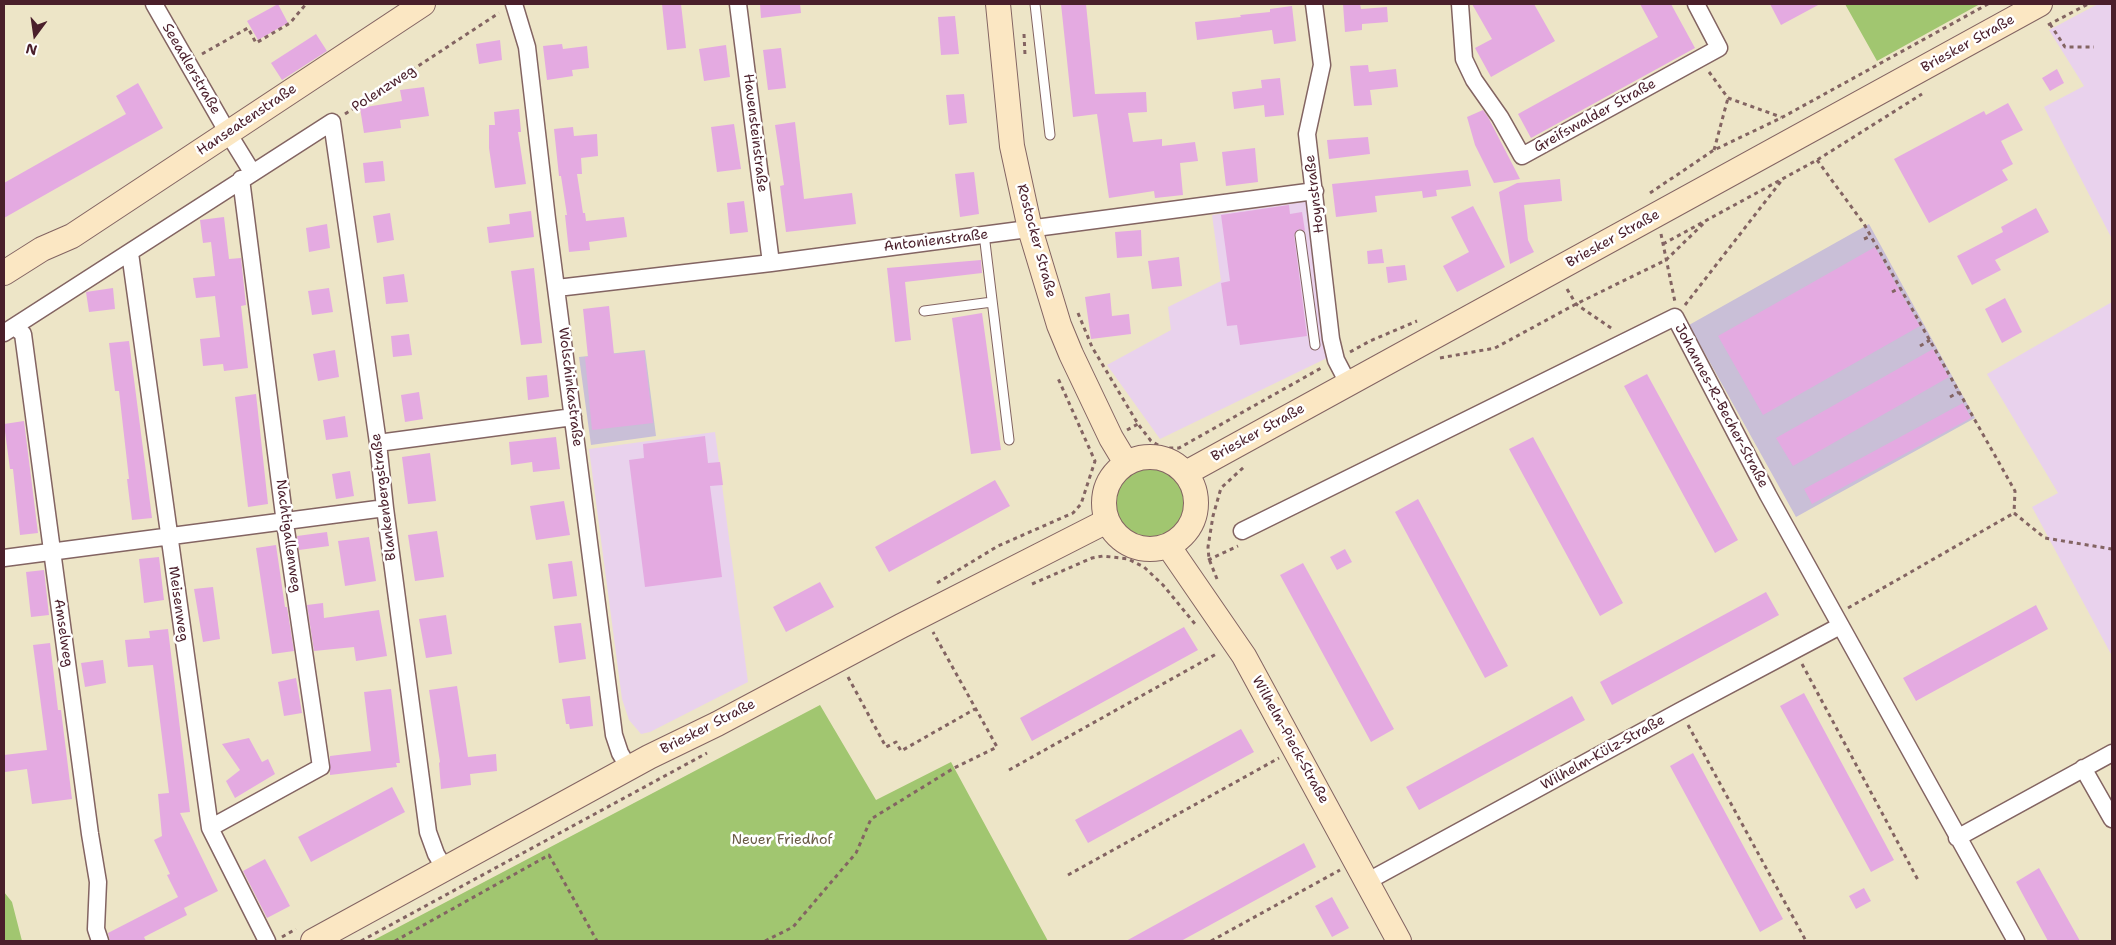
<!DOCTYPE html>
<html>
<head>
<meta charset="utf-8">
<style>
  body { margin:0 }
  #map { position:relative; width:2116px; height:945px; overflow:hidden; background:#ede5c7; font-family:"Shantell Sans",sans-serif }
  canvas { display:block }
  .frame { position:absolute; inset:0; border:5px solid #4a1f2b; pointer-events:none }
  .north { position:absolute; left:10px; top:10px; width:50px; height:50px; -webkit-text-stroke:4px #fff; paint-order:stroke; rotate:194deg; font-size:14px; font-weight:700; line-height:20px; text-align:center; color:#4a1f2b }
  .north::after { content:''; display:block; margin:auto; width:18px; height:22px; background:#4a1f2b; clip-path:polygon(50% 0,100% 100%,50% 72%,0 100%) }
</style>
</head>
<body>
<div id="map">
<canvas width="2116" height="945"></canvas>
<div class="frame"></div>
<div class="north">N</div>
</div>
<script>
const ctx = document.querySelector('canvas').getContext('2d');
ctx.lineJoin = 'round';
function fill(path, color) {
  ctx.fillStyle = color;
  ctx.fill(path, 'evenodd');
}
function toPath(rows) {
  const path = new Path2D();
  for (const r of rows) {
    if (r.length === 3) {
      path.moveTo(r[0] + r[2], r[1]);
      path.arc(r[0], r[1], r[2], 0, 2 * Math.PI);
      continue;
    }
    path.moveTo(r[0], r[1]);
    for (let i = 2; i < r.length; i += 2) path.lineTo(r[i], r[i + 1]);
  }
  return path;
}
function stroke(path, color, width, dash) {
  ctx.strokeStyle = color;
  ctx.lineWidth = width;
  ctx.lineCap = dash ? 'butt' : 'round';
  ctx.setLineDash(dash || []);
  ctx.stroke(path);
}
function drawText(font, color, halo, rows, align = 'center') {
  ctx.font = font + ' "Shantell Sans",sans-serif';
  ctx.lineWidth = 5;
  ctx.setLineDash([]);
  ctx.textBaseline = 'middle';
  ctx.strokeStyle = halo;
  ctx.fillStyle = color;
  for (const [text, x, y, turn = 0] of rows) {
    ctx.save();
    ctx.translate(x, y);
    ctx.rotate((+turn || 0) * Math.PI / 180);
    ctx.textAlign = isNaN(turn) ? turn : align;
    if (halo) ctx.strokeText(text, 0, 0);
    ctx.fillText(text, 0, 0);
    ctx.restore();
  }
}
fill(toPath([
  [2098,4,2112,4,2112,239,2044,107,2084,86,2049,30],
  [1310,201,1327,358,1160,439,1107,365,1171,330,1168,307,1221,281,1212,215],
  [2112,302,2112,656,2032,507,2058,493,1987,374],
  [715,432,748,682,650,732,641,734,629,720,622,699,589,449]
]), '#e9d2ed');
fill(toPath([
  [1869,224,1975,418,1796,517,1689,325],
  [645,350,656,436,591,445,579,357]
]), '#c9bfd7');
fill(toPath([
  [1845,4,1980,4,1877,61],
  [1150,504,38],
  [820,705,876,800,951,762,1048,941,372,941],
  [4,892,12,902,22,941,4,941]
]), '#a1c670');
fill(toPath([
  [278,4,288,23,258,40,247,21],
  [662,4,681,4,686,48,667,50],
  [760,4,800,4,801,13,761,18],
  [1061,4,1086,4,1095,94,1146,92,1147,112,1128,113,1133,142,1162,139,1162,146,1195,142,1198,161,1180,163,1183,195,1155,198,1154,191,1109,198,1097,114,1073,117],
  [1343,4,1360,4,1361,9,1387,7,1388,22,1362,24,1362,30,1345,32],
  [1472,4,1534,4,1555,41,1491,77,1475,48,1492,39],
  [1640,4,1671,4,1695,48,1531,138,1518,114,1658,37],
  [1770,4,1820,4,1781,25],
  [1292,6,1296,41,1274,44,1272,30,1197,40,1195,22,1241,17,1240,15,1270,12,1270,9],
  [955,16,959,54,941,55,938,17],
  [316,34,327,51,282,80,271,63],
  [500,40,502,60,479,64,476,44],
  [562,44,563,49,587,46,589,68,572,70,573,76,547,80,543,46],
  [726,45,730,77,704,81,699,49],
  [781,48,786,88,768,90,763,50],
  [1368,65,1369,72,1396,69,1398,87,1370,90,1372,105,1354,106,1350,66],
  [2057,69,2064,83,2050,91,2042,78],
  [1280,78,1284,115,1265,117,1264,105,1234,109,1232,92,1262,88,1261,80],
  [138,83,163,128,4,218,4,183,126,114,116,96],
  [424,87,429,116,400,120,401,128,364,133,360,108,402,101,400,90],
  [964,94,967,123,949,125,946,95],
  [2008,103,2023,130,2001,141,2013,164,2002,170,2008,180,1929,223,1894,159,1984,111,1986,115],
  [519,109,521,132,518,132,526,184,495,188,489,148,489,125,495,125,494,112],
  [1483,110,1488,117,1520,179,1494,183,1475,145,1467,117],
  [795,122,804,199,852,193,856,224,786,232,780,186,784,185,775,125],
  [734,124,741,169,717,172,711,127],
  [573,127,574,136,597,134,598,156,581,158,582,174,577,174,583,213,585,213,586,221,624,217,627,237,589,242,590,250,569,252,565,215,567,215,561,176,559,176,554,129],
  [1368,137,1370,154,1329,159,1327,140],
  [1255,148,1258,182,1226,186,1222,152],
  [383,161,385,181,365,183,363,163],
  [1468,170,1471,186,1436,190,1437,196,1423,198,1422,191,1375,196,1377,212,1336,217,1332,184],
  [974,172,979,214,960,217,955,174],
  [1560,179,1562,201,1524,205,1528,240,1534,252,1510,264,1499,192,1517,183],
  [744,201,748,232,730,234,727,203],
  [1289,205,1290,214,1302,212,1305,231,1299,229,1294,235,1307,336,1240,345,1237,325,1227,326,1221,283,1230,281,1221,215],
  [1473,206,1505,267,1457,292,1443,266,1469,252,1451,217],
  [2036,208,2049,232,1995,260,2001,270,1972,285,1957,256,2003,232,2001,227],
  [531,211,534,237,489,243,487,227,510,224,509,214],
  [390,213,394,240,377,243,373,216],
  [224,217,229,259,241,258,246,305,241,306,248,368,224,371,223,364,203,366,200,339,220,337,215,296,196,298,193,278,215,276,211,242,203,243,200,220],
  [327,224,330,248,309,252,306,228],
  [1141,230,1142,256,1117,258,1115,232],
  [1875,247,1920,326,1763,415,1718,336],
  [1382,249,1384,263,1368,264,1367,251],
  [1179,257,1182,286,1152,289,1148,261],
  [981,260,982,273,905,282,911,340,895,342,887,268],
  [1405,265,1407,280,1388,283,1386,267],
  [534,268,542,343,521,345,511,271],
  [404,274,408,302,386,304,383,277],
  [113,288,115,309,89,312,86,292],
  [329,288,333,312,312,315,308,291],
  [1110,293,1112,316,1129,314,1131,334,1091,339,1085,297],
  [2005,298,2022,332,2002,343,1985,309],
  [609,306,614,354,644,351,653,423,592,430,585,357,588,357,583,309],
  [982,313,1001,450,971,454,952,318],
  [409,334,412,355,393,357,391,336],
  [129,341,152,518,132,520,127,479,129,479,119,391,115,391,109,343],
  [1933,349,1949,377,1793,466,1776,438],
  [335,350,339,377,318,381,313,354],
  [1647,374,1738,540,1715,553,1624,386],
  [547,375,549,397,528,400,526,377],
  [419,392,423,419,405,422,401,395],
  [256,394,268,504,248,507,235,397],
  [1963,403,1971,418,1812,504,1804,489],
  [345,416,348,437,326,440,323,420],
  [24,421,38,533,20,535,13,469,10,469,4,424],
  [705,436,708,463,720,462,723,485,710,486,722,577,645,587,629,460,644,458,643,444],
  [556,437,560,469,533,472,532,462,511,465,509,442],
  [1533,437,1623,603,1600,616,1509,449],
  [430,453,436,501,408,504,402,457],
  [350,471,354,496,336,499,332,474],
  [995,480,1010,506,889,572,875,547],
  [1418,499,1508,666,1485,678,1395,512],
  [564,501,570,535,536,540,530,506],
  [437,531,444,577,415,581,408,535],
  [327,532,329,546,299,550,297,536],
  [369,537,376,581,345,586,338,541],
  [276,545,285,607,287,607,294,651,272,654,256,548],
  [1345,549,1352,562,1337,570,1330,557],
  [159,557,164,600,144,603,139,559],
  [572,561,577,596,553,599,548,564],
  [1303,563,1394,729,1371,742,1280,575],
  [44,570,49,615,31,617,26,572],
  [820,582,834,607,786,632,773,607],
  [213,587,220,639,203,642,194,589],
  [1766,592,1779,615,1612,705,1600,682],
  [323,603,324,618,379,610,387,656,356,661,354,647,314,651,307,605],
  [2036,605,2048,629,1916,701,1903,678],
  [446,615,452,654,426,658,419,619],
  [581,623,586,659,559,663,554,626],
  [1184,627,1198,650,1032,741,1020,718],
  [168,629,190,812,180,813,218,891,184,908,187,915,144,937,146,941,110,941,108,933,178,897,167,875,170,874,154,840,162,836,158,794,169,793,153,665,128,667,125,640,150,638,149,631],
  [50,643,58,710,61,710,72,799,32,804,27,769,5,772,4,755,47,750,33,645],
  [103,660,106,683,85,687,81,663],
  [296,678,302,713,284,716,278,682],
  [457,686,468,757,496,754,497,771,470,774,471,785,441,789,439,763,440,762,429,690],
  [391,689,400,763,396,763,397,767,330,775,330,756,371,751,364,692],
  [1804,693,1894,860,1871,872,1780,706],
  [590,696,593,726,570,729,569,724,566,724,562,699],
  [1572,696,1585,720,1419,810,1406,787],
  [1241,729,1254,752,1088,843,1075,820],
  [249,738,262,762,268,759,275,774,235,798,226,781,240,770,222,744],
  [1693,753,1783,919,1760,932,1670,766],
  [392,787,405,812,311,862,298,837],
  [1304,843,1316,867,1181,941,1126,941],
  [265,859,290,906,267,918,243,871],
  [2039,868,2080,941,2048,941,2016,882],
  [1864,888,1871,901,1856,909,1849,896],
  [1332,897,1349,928,1332,937,1315,906]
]), '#e4aae1');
const lane = toPath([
  [1035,4,1050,135],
  [984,234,1009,440],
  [1300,235,1315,345],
  [924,311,992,302]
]);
const street = toPath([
  [154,4,228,133,252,172],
  [514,4,527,47,547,219,614,735,620,753,629,768],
  [738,4,771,263],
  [1314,4,1322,65,1307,134,1331,339,1336,360,1348,383],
  [1460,4,1464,59,1474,80,1500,117,1522,156,1719,48,1696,4],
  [130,253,210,828,267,941],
  [557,288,771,263,1315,191],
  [15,327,23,334,90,834,98,882,96,929,100,941],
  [4,333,332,122,378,443,385,508,428,832,436,854,445,869],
  [378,443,573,417],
  [1242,531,1675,317,1768,495,2016,941],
  [4,558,385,508],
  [2083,768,2112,819],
  [210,828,321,767,285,523,241,179],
  [1957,838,2112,753],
  [1368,881,1680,711,1840,626]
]);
const secondary = toPath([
  [998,4,1012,146,1030,229,1059,325,1071,354,1111,438,1126,463],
  [4,273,42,249,72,236,423,4],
  [1150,503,46],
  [1186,473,2040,4],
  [1169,547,1244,656,1399,941],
  [313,941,649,757,717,724,901,626,1107,521]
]);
stroke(lane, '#836462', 11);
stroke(street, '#836462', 19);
stroke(secondary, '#836462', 26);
stroke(toPath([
  [2050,24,2065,47,2094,47],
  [2048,25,2088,4],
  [1024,34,1025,55],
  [202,54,248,28,256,43,290,23,306,4],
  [1709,72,1728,98,1781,117],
  [345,114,499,13],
  [1714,150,1728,98],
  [1817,160,1864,224,2015,491,2014,513],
  [1650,193,1714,150,1781,118,1988,4],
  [1661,234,1675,302],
  [1864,239,1871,236],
  [1663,244,1817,160,1922,94],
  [1567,289,1576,304,1614,330],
  [1892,292,1900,288],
  [1685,305,1782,180],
  [1078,313,1092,347,1138,424,1151,441,1163,448,1179,448,1323,367],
  [1920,346,1930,340],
  [1350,352,1370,341,1417,321],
  [1440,358,1495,348,1576,304,1666,260,1704,223],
  [1950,397,1959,392],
  [1127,430,1138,424],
  [2014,513,2045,538,2112,549],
  [1208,560,1238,546],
  [1217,579,1209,559,1208,547,1213,516,1221,488,1245,466],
  [937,583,998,546,1073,513,1081,504,1095,461,1057,376],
  [1032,584,1092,558,1103,556,1128,559,1144,567,1163,585,1195,624],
  [1848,608,2014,513],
  [1802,664,1918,880],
  [848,677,886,747,896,742,901,751,975,709],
  [1688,725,1806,941],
  [1009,770,1218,653],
  [1068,875,1279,758],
  [282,937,296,929],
  [361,941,707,753],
  [395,941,549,855,597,941],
  [765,941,793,927,856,853,871,819,954,768,997,747,933,632],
  [1211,941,1340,870]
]), '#836462', 3, [4, 4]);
stroke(lane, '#fff', 9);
stroke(street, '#fff', 16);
stroke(secondary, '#fbe7c3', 24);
drawText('14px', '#4a1f2b', '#fff', [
  ["Briesker Straße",1968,44,-29],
  ["Seeadlerstraße",191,69,60],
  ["Polenzweg",384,89,-33],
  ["Greifswalder Straße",1595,116,-29],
  ["Hanseatenstraße",247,120,-34],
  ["Hauensteinstraße",755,133,83],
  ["Hoynstraße",1315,194,-97],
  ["Briesker Straße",1613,239,-29],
  ["Antonienstraße",936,241,-7],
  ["Rostocker Straße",1036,241,75],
  ["Wolschinkastraße",570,387,83],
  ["Johannes-R.-Becher-Straße",1721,406,62],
  ["Briesker Straße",1258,433,-29],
  ["Blankenbergstraße",384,497,-97],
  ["Nachtigallenweg",288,536,82],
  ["Meisenweg",178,604,82],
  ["Amselweg",63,633,82],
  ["Briesker Straße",708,727,-27],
  ["Wilhelm-Pieck-Straße",1290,740,61],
  ["Wilhelm-Külz-Straße",1603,753,-29]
]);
drawText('14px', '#685943', '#fff', [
  ["Neuer Friedhof",782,840]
]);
</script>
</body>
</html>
